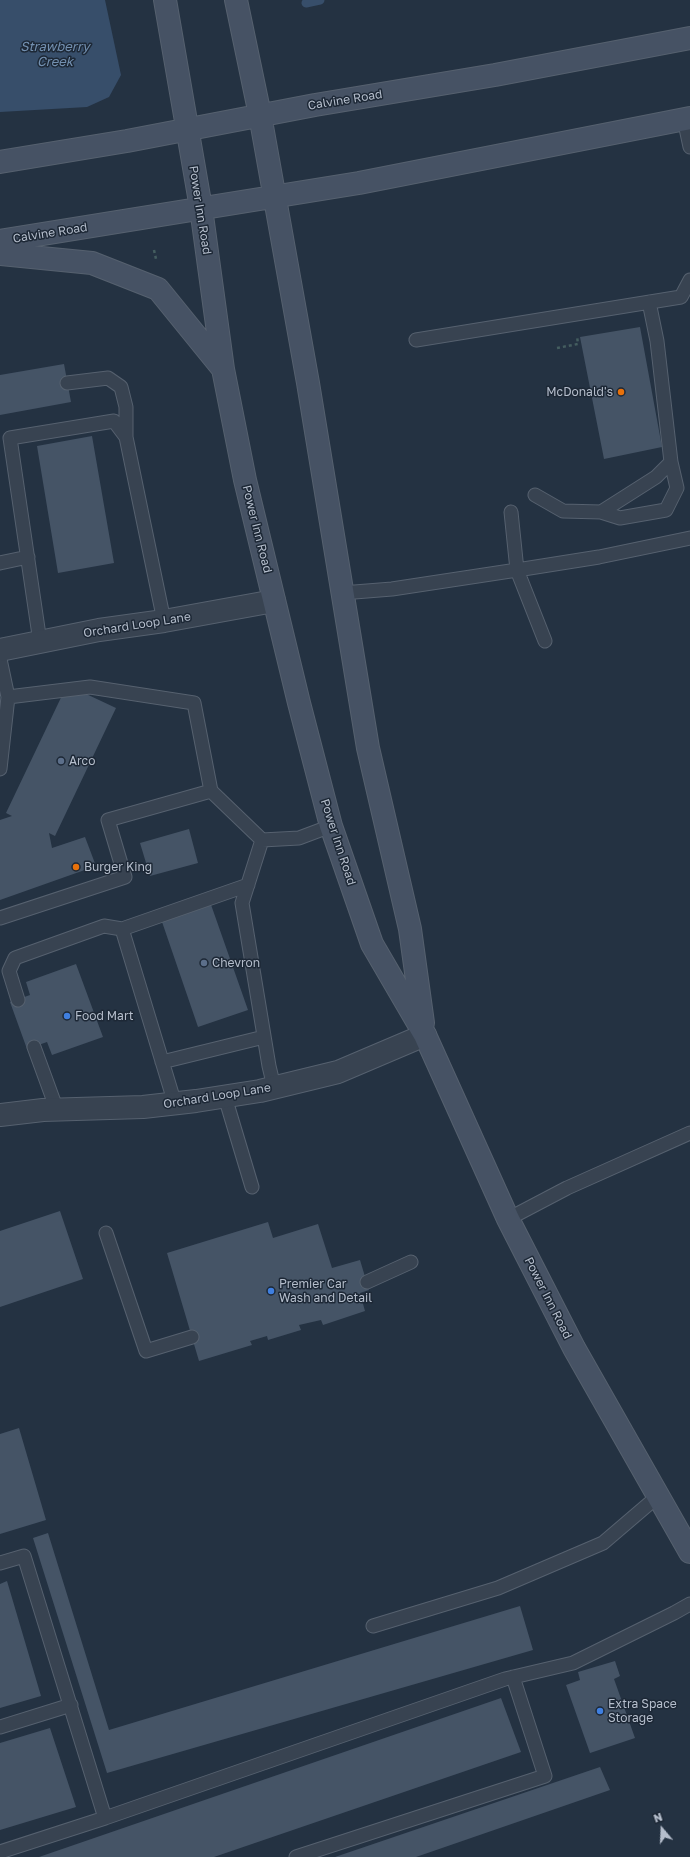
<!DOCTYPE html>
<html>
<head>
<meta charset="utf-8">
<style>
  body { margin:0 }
  #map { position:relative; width:690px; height:1857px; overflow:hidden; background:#243242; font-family:"Golos Text",sans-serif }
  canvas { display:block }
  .north { position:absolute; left:642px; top:1809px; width:40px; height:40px; -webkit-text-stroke:3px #1d2836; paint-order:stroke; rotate:341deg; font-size:11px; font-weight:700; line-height:16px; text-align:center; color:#b5becc }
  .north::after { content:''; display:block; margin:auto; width:14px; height:18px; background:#b5becc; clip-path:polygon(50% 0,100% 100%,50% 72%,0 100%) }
</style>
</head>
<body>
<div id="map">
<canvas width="690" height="1857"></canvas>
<div class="north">N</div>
</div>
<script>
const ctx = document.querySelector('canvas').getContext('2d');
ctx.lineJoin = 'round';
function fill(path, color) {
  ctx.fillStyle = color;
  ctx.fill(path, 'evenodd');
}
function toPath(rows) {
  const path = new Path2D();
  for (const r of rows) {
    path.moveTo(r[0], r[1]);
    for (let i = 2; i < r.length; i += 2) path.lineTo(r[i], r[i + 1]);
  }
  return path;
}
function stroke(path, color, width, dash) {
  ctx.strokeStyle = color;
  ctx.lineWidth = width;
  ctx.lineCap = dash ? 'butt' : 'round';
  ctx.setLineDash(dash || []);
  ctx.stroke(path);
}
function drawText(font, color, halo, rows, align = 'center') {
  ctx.font = font + ' "Golos Text",sans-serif';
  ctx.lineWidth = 3;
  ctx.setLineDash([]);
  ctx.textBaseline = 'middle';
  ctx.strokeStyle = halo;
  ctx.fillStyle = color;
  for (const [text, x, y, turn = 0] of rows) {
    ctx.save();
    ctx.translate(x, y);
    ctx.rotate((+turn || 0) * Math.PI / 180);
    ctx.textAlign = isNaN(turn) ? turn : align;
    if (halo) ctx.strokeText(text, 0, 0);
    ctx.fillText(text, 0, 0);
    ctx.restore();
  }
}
fill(toPath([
  [0,0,105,0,121,75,109,97,87,107,0,112]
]), '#374e6a');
stroke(toPath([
  [306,3,320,0]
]), '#374e6a', 9);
fill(toPath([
  [640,327,662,447,604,459,580,337],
  [64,364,71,402,0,415,0,375],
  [92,436,114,563,58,573,37,446],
  [67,685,116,708,55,836,49,833,52,848,85,837,96,866,0,900,0,820,12,816,6,813],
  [189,829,198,863,150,876,140,843],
  [209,899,248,1010,198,1027,160,916],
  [76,964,103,1037,52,1055,47,1042,27,1049,10,1002,30,995,26,982],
  [60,1211,83,1279,0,1307,0,1231],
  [268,1222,273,1238,318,1224,332,1268,360,1260,369,1290,360,1293,365,1311,323,1325,321,1320,299,1325,301,1330,268,1340,267,1336,250,1341,252,1345,199,1361,167,1253],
  [19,1428,46,1520,0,1534,0,1434],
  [48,1533,109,1730,520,1606,533,1650,107,1773,33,1538],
  [7,1581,41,1696,0,1708,0,1584],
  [615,1661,620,1676,614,1679,635,1738,590,1753,566,1685,580,1680,578,1672],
  [501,1698,521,1752,214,1857,39,1857],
  [50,1728,76,1807,0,1830,0,1743],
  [600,1767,610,1790,416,1857,335,1857]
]), '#455466');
const lane = toPath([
  [684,119,690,147],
  [416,340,681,297,690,280],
  [67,383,108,378,121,387,126,407,126,437],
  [535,495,563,511,601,512,656,477,671,462,657,341,649,302],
  [511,512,517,570,545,641],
  [601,512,620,518,666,510,677,488,671,462],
  [0,563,28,557],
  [342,593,392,589,517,570,599,557,690,538],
  [40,642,10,438,114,421,126,437,164,621],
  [0,659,8,697,90,687,194,703,211,791,262,840,299,838,331,826],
  [0,769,8,697],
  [262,840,242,903,269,1066,274,1087],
  [0,918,125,877,108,820,211,791],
  [18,1000,9,971,15,958,104,926,122,929],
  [34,1047,57,1110],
  [162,1062,264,1037],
  [225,1097,252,1187],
  [175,1104,122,929,248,885],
  [508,1219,567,1188,690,1133],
  [106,1233,146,1351,192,1337],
  [367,1282,411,1262],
  [0,1563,24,1556,105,1818,505,1679,573,1663,674,1613,690,1604],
  [373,1626,498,1588,603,1543,658,1496],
  [0,1727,71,1705],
  [0,1852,105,1818],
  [296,1857,545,1776,513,1677]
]);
const street = toPath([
  [0,650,99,630,164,621,274,601],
  [0,1115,43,1110,143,1107,196,1101,260,1091,338,1072,425,1035]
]);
const secondary = toPath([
  [165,0,201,208,223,369,245,480,299,703,331,826,372,944,425,1035,508,1219,574,1348,690,1552],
  [236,0,260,115,308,383,368,748,410,929,423,1023],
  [0,162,127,141,315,105,495,75,690,38],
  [0,241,359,183,690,118],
  [0,254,92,263,158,289,223,369]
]);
stroke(lane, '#56616f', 15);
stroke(street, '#56616f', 24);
stroke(secondary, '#56616f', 24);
stroke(toPath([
  [154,250,156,259],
  [557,348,578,344,577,336]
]), '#445d5f', 2.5, [3, 3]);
stroke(lane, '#384351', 13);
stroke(street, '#384351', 22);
stroke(secondary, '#465264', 22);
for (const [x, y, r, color] of [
  [621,392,4,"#e8710a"],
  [61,761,4,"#5c6f8a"],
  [76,867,4,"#e8710a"],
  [204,963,4,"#5c6f8a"],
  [67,1016,4,"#3f7fe0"],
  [271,1291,4,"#3f7fe0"],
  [600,1711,4,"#3f7fe0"]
]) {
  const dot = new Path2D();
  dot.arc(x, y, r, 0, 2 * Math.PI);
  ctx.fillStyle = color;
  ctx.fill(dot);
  stroke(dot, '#1d2836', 1.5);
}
drawText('12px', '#b5becc', '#1d2836', [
  ["Calvine Road",345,100,-9],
  ["Power Inn Road",200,210,81],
  ["Calvine Road",50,233,-9],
  ["Power Inn Road",257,529,76],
  ["Orchard Loop Lane",137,625,-9],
  ["Power Inn Road",338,842,72],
  ["Orchard Loop Lane",217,1096,-9],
  ["Power Inn Road",548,1298,63]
]);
drawText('12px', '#b5becc', '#1d2836', [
  ["McDonald's",613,392,"right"],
  ["Arco",69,761],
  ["Burger King",84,867],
  ["Chevron",212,963],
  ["Food Mart",75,1016],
  ["Premier Car",279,1284],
  ["Wash and Detail",279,1298],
  ["Extra Space",608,1704],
  ["Storage",608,1718]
], 'left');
drawText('italic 13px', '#7390b0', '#1d2836', [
  ["Strawberry",55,47],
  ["Creek",55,62]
]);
</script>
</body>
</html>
